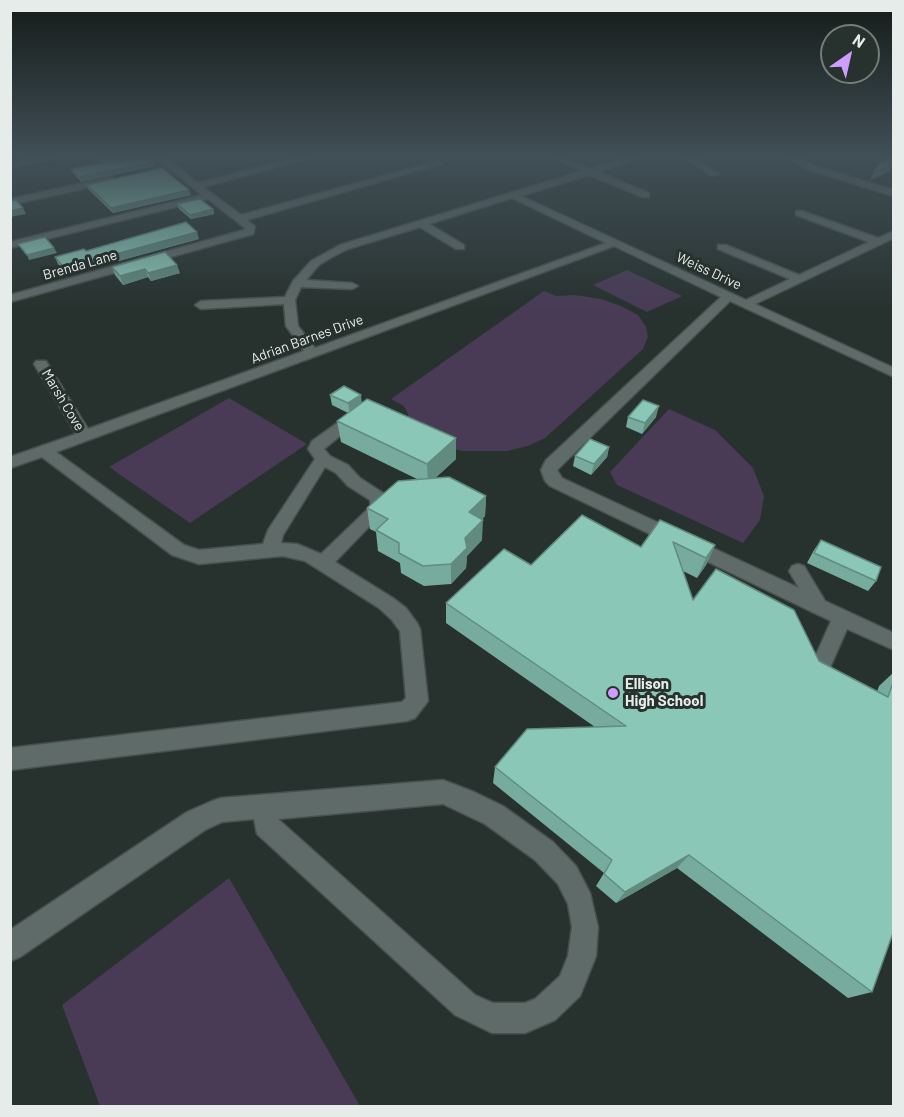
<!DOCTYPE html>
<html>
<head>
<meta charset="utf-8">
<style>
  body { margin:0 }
  #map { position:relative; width:904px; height:1117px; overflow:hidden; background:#27322e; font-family:Barlow,sans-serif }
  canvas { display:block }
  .frame { position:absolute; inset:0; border:12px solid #e6ecea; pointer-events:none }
  .north { position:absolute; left:820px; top:24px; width:60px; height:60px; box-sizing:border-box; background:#27322e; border:2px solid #737c79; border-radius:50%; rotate:34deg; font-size:16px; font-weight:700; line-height:24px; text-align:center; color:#e6ecea }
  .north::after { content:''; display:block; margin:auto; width:21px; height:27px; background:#d09dfe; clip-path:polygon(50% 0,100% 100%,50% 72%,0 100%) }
</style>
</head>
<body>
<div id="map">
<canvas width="904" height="1117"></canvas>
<div class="frame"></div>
<div class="north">N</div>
</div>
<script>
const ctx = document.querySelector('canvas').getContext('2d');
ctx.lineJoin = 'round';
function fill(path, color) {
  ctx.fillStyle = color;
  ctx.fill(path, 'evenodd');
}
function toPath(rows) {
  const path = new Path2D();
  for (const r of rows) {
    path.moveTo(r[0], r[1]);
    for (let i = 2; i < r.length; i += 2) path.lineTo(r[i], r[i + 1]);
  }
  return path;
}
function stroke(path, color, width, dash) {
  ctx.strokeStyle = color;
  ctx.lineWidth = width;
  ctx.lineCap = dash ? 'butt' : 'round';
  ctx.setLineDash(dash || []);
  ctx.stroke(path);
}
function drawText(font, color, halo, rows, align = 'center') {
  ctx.font = font + ' Barlow,sans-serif';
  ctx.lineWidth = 6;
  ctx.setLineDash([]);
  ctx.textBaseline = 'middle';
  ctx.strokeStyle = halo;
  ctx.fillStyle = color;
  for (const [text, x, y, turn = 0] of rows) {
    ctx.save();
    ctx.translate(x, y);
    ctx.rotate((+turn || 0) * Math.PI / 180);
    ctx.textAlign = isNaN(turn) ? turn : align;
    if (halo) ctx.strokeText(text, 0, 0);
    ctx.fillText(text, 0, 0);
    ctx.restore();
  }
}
fill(toPath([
  [627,270,682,296,647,312,593,285],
  [544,291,556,296,575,295,601,299,621,306,638,315,646,327,648,337,643,349,545,438,528,446,507,451,462,451,440,445,412,423,404,406,391,399],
  [229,398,307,444,190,523,109,467],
  [669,409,715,430,753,468,764,496,760,520,743,543,617,485,610,472],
  [229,878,360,1106,100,1106,62,1005]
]), '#493b56');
const minor = toPath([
  [39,157,58,157,10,168,10,163,39,157],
  [155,157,165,157,198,183,299,157,315,157,203,187,241,215,437,161,444,163,247,220,255,227,253,234,10,302,10,295,244,230,245,228,208,199,10,248,10,242,202,195,155,157],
  [550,157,562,157,590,169,628,157,642,157,598,172,649,193,649,197,643,197,589,175,521,196,746,300,790,279,718,249,718,245,726,245,799,275,869,242,796,215,796,211,802,211,878,238,894,231,894,238,755,304,894,368,894,377,730,301,557,470,562,478,799,588,789,571,792,566,798,564,804,566,825,601,894,633,894,650,847,629,829,670,822,673,815,670,812,664,831,621,550,486,545,481,541,470,546,460,721,297,614,246,56,452,184,545,199,550,263,544,268,530,315,459,308,449,312,441,347,416,357,416,359,419,357,422,324,449,330,456,348,465,360,478,383,493,388,507,335,562,393,598,406,608,417,623,420,629,428,701,415,718,407,721,10,770,10,748,402,702,406,698,400,631,392,620,379,608,305,561,283,556,199,564,172,555,42,457,10,468,10,457,76,434,34,364,36,361,46,361,88,429,304,351,286,326,284,304,201,309,195,305,201,301,285,297,293,281,311,261,340,245,582,171,550,157],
  [512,198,606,243,315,348,298,326,295,300,301,287,352,289,358,286,352,283,306,280,319,265,332,257,348,249,420,227,456,249,464,249,464,245,429,224,512,198],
  [325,467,336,473,348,486,370,500,371,506,321,554,297,544,281,543,283,535,325,467],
  [683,157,694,157,719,174,712,176,683,157],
  [787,157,798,157,812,165,894,190,894,196,806,169,787,157],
  [111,177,114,178,114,182,10,205,10,199,111,177],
  [443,780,474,792,503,806,553,842,576,866,590,893,598,927,596,956,580,996,555,1020,525,1033,492,1033,455,1015,257,834,254,819,222,822,205,830,20,957,10,961,10,930,187,812,212,801,221,798,443,780],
  [443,804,485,824,535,860,558,884,568,904,572,927,568,956,560,976,535,999,525,1003,493,1003,475,995,278,819,443,804]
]);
stroke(minor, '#48504e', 3);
fill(minor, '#5f6b68');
fill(toPath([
  [95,158,148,158,154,162,155,166,81,182,73,173,71,169,101,163],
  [87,185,191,195,113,213,89,190],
  [177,204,213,209,214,214,191,219,179,209],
  [199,239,67,275,58,264,55,257,86,251],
  [112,267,180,273,151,281,148,277,123,285,115,275],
  [330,395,362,402,456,438,456,459,435,478,486,496,485,516,482,519,482,540,467,556,466,568,451,584,424,586,401,573,400,563,378,551,376,532,370,529,367,508,417,479,341,442,337,421,348,413,332,405],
  [628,417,656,417,642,434,626,427],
  [609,447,607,457,591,475,573,466,575,456],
  [660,520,715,545,706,565,697,578,683,571,693,600,819,661,877,692,879,686,894,672,894,935,893,933,872,992,848,998,677,868,616,903,596,886,604,873,493,783,495,767,595,727,446,623,446,603,531,565,641,547],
  [821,540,876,581,868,591,807,563,814,550]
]), '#77ab9d');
fill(toPath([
  [154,162,155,166,81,182,79,177],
  [894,163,889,172,870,180,874,172],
  [189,190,191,195,113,213,111,208],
  [23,208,26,214,10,217,10,211],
  [213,209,214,214,191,219,190,215],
  [197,232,199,239,67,275,64,268],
  [54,248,57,253,29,260,27,255],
  [177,265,180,273,151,281,148,273],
  [145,269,148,277,123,285,120,276],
  [361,395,362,405,350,414,348,403],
  [659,406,656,417,642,434,645,423],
  [456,438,456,459,428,485,427,464],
  [609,447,607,457,591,475,594,464],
  [486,496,485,516,468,533,469,512],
  [483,520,482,540,467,556,466,568,451,584,451,564,465,538],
  [715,545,706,565,697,578,706,558],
  [689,855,677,868,616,903,625,892]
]), '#618b7f');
const building = toPath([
  [98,158,148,158,154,162,79,177,71,169,103,163,98,158],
  [883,158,894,158,894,163,874,172,883,158],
  [162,168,189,190,111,208,87,185,162,168],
  [200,199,213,209,190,215,177,204,200,199],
  [16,200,23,208,10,211,10,201,16,200],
  [186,222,197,232,64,268,55,257,84,249,86,251,186,222],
  [45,237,54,248,27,255,18,244,45,237],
  [165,252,177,265,148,273,145,269,120,276,112,267,165,252],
  [344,386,361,395,348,403,330,395,344,386],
  [367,399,456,438,427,464,337,421,367,399],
  [643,400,659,406,645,423,628,417,643,400],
  [590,439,609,447,594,464,575,456,590,439],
  [449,477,486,496,469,512,483,520,465,538,467,548,451,564,423,566,399,553,399,543,376,530,388,519,367,508,398,481,449,477],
  [582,515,641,547,660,520,715,545,706,558,673,542,693,600,716,569,794,610,819,661,888,697,894,680,894,930,872,992,689,855,625,892,604,874,612,860,495,767,527,729,626,726,446,603,504,549,531,565,582,515],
  [821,540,881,567,876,581,814,553,821,540]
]);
fill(building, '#8ac7b6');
stroke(building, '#618b7f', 1.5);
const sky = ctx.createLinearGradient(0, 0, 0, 314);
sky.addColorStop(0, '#151c19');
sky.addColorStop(0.5, '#414f57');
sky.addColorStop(1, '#414f5700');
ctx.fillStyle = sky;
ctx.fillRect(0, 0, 904, 314);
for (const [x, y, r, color] of [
  [613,693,6,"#d09dfe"]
]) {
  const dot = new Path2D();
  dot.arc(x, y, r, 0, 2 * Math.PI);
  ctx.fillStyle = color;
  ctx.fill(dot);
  stroke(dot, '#27322e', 2);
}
drawText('14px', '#e6ecea', '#27322e', [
  ["Brenda Lane",80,265,-16],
  ["Weiss Drive",709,271,25],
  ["Adrian Barnes Drive",307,339,-20],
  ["Marsh Cove",63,400,59]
]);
drawText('bold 15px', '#e6ecea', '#27322e', [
  ["Ellison",625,684],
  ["High School",625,701]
], 'left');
</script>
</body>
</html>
